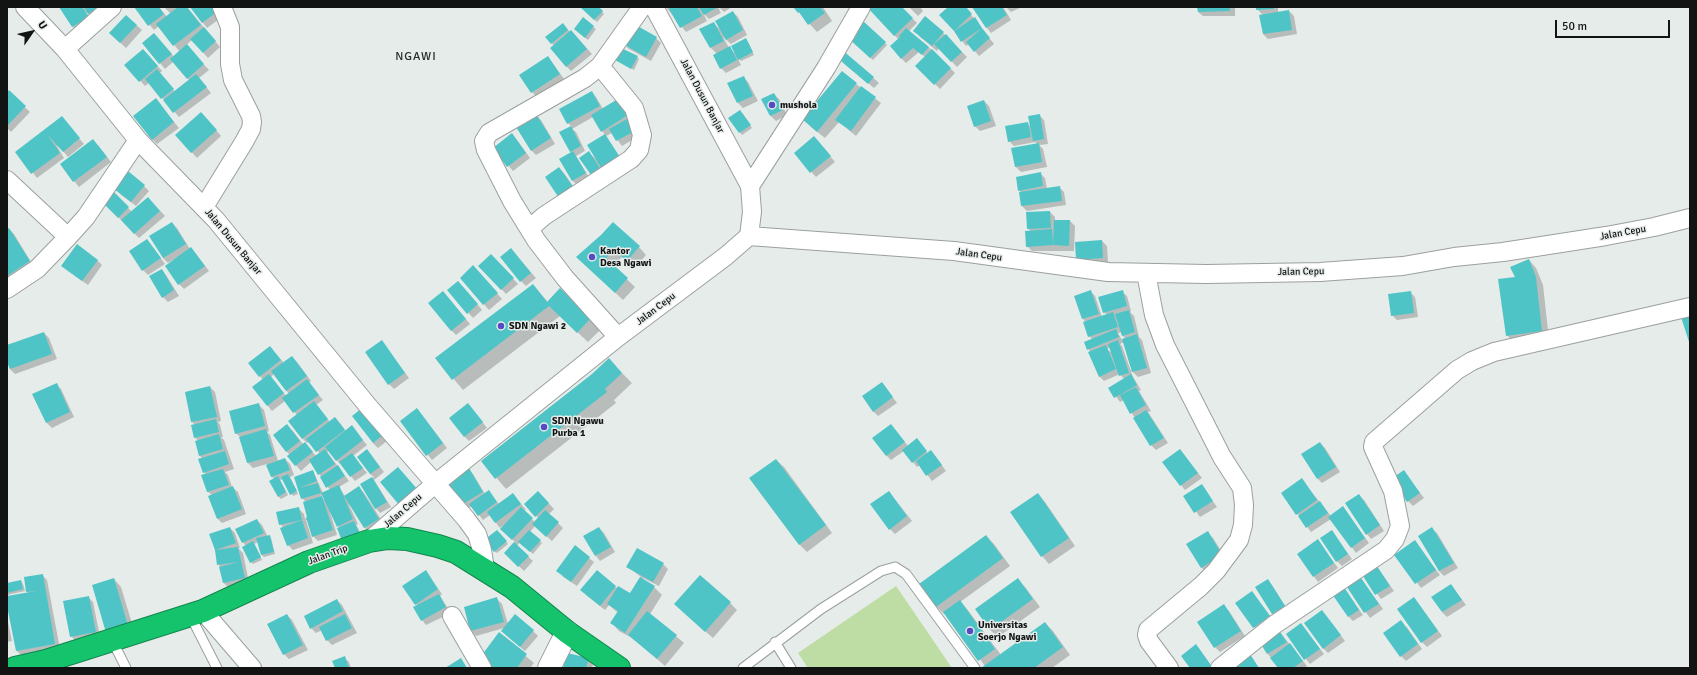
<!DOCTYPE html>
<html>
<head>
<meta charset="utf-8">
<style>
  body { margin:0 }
  #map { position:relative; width:1697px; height:675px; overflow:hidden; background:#e6ecea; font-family:Signika,sans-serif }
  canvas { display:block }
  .frame { position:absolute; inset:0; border:8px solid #121413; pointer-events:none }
  .north { position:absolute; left:12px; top:12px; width:40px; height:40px; -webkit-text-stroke:3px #e6ecea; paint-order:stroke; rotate:56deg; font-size:11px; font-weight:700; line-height:16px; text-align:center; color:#121413 }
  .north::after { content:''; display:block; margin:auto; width:14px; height:18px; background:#121413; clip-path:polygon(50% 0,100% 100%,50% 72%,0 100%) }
  .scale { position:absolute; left:1555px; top:20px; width:115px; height:18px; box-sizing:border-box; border:2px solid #121413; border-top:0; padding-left:5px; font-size:12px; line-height:14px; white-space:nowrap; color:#121413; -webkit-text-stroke:3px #e6ecea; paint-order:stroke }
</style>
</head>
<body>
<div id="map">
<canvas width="1697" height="675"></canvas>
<div class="frame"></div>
<div class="north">U</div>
<div class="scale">50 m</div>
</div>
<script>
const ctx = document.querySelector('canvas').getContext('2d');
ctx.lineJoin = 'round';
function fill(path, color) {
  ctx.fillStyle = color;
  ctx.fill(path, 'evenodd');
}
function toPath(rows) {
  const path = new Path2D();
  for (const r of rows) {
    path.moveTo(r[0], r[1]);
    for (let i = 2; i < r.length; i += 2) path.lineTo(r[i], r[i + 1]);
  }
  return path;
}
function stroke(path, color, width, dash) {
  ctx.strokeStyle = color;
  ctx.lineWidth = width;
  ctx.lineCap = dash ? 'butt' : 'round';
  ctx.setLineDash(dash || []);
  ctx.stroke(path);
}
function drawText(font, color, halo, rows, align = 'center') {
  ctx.font = font + ' Signika,sans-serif';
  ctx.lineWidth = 3;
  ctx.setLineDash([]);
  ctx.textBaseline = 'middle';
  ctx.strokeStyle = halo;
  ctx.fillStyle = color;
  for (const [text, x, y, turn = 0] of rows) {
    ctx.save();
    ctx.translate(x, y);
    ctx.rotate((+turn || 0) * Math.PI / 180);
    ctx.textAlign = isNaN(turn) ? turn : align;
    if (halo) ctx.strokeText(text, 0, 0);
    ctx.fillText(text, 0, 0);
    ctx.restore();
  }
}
fill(toPath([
  [896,586,952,668,808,668,798,653]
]), '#bddda4');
fill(toPath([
  [60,7,102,7,94,18,86,12,93,23,78,32,73,27],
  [135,7,159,7,167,17,171,14,164,7,187,7,220,47,208,58,192,40,186,45,209,70,199,78,211,93,179,117,149,83,145,86,126,65,148,55,162,71,160,73,175,92,190,81,173,62,165,69,143,43,154,34,174,57,180,52,159,26,154,30],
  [191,7,216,7,222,17,207,28],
  [581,7,598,7,604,14,597,22],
  [666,7,718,7,721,13,709,19,703,13,707,21,686,32],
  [719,7,732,7,724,12],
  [794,7,823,7,832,21,817,32],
  [868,7,901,7,917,23,909,31,932,50,955,73,940,89,917,66,925,57,919,52,906,63,901,58,899,40],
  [909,7,920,7,923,11,918,16],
  [950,7,965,7,994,44,979,56,969,44,966,46,954,30],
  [974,7,1003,7,1011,20,991,33,987,28],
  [1006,7,1022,7,1011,12],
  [1198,7,1235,7,1235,16,1203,16,1198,12],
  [1257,7,1278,7,1278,13,1289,11,1294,16,1297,34,1268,39,1263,34,1261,16,1263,15,1257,9],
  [733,12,738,17,747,35,731,44,723,37,729,48,736,54,748,42,754,55,741,61,737,57,741,65,726,73,721,68,717,54,711,48,701,30,713,23,721,30],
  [126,16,142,30,126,48,110,33],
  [583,19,596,29,588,40,577,31],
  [863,22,887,45,873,60,854,43],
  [565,26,570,32,571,31,576,36,592,54,571,71,566,66,552,43],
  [943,33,967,57,957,67,939,48,937,51,919,36],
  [656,38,661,43,651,61,629,49,624,44],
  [841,50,879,83,874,88,841,61],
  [548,57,564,79,537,97,532,92],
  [637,57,639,59,634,70,616,60],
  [743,77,748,82,758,101,743,108,738,103,729,84],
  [856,84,881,103,856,136,839,122,825,138,811,127],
  [9,92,30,112,11,132,7,128,7,94],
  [592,93,596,97,603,109,618,100,639,136,622,146,612,133,606,136,627,168,599,184,589,153,597,160,605,135,593,117,572,129,576,132,585,151,576,156,590,179,578,186,573,181,560,160,572,153,561,132,572,127,568,123],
  [774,94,779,99,787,115,776,121,771,116,762,100],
  [156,100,179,128,157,144,152,139],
  [984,101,989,106,996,126,980,131,975,126],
  [742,113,752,128,742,135,730,118],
  [536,115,541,120,555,144,536,155,531,150],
  [1039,115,1044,120,1048,144,1039,145,1043,149,1047,167,1021,172,1016,167,1013,149,1037,144,1035,142,1014,146,1009,141,1027,123,1031,127],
  [62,118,84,144,68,157,58,145,57,146,64,158,37,178,17,152],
  [206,118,221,136,197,158,176,135],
  [517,140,530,158,513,171,494,148],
  [819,143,835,162,816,177,795,153],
  [98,145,111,162,79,187,61,165],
  [559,168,564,173,580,196,546,177],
  [1040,173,1045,178,1047,189,1059,187,1064,192,1066,205,1027,211,1022,206,1020,193,1022,193,1019,190],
  [144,186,149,191,136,206,120,194],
  [113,192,132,212,148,198,165,216,139,238,103,202],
  [1050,212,1055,217,1055,221,1070,221,1075,226,1074,251,1032,251,1027,246,1031,232,1028,228],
  [172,223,177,228,190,249,196,254,209,271,184,289,179,284,174,261,173,260,168,263,163,258],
  [9,229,14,234,34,267,7,283,7,231],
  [602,235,639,247,646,255,635,268,622,257,613,266,635,287,623,300,585,264],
  [147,240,165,264,148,275,143,270],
  [1102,241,1107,246,1108,262,1082,264,1077,259],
  [511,249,536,278,526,286,521,281],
  [97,260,102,265,88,285,67,270],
  [496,260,518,284,506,294,480,266],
  [1529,260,1536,268,1543,285,1549,339,1514,343,1507,335,1516,278],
  [161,270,166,275,179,296,168,302,163,297],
  [478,272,502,299,489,310,461,278],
  [533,285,548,302,591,319,601,329,588,342,560,316,463,390,436,358],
  [463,287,482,310,473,318,448,290],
  [1090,291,1095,296,1102,317,1107,315,1104,312,1122,292,1127,296,1131,311,1130,312,1134,316,1139,337,1142,340,1151,373,1138,377,1131,370,1132,369,1124,342,1120,344,1122,346,1133,377,1141,390,1139,391,1151,411,1148,412,1168,443,1156,450,1151,445,1124,400,1120,402,1110,388,1124,379,1120,374,1104,381,1099,376,1091,353,1085,343,1093,340,1089,336,1086,322,1083,319],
  [1122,332,1122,335,1126,339,1122,340,1118,333],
  [1111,347,1113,354,1107,349],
  [443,292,470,324,456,335,451,330],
  [1410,292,1415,297,1418,317,1397,320,1392,315],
  [44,333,49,338,57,359,15,374,10,369,7,359,7,345],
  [382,342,409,378,394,389,389,384],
  [270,347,284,363,292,357,297,362,311,381,309,383,323,400,316,405,330,422,340,423,346,432,352,427,367,445,353,456,367,473,355,481,329,451,327,452,349,481,339,487,345,496,359,488,364,493,384,524,370,533,365,528,350,504,349,505,358,524,356,525,364,539,340,528,331,512,330,512,337,535,318,541,313,536,307,520,306,520,313,543,293,550,288,545,284,528,280,524,299,509,304,514,305,519,309,517,306,502,302,498,295,478,313,471,323,493,330,490,311,462,301,471,288,456,290,455,286,451,292,430,303,444,309,448,316,456,320,454,310,442,307,443,302,438,297,415,285,401,272,411,253,387,263,380,250,363],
  [274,374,289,394,286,396,271,377],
  [324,495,327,502,320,496],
  [619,370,632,383,614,400,616,403,506,489,482,461],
  [882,383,897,403,878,416,873,411],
  [56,384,61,389,74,417,52,428,47,423,33,395],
  [210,387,215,392,221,421,218,422,220,425,223,437,221,437,224,440,234,469,225,472,228,475,232,487,238,492,246,514,222,523,217,518,212,495,208,492,206,475,204,472,203,459,200,456,198,441,195,437,195,425,192,422],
  [259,405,264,410,269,431,267,432,270,435,278,461,285,459,290,464,294,475,290,477,298,494,293,496,283,479,280,480,288,495,281,499,278,496,274,479,272,477,267,464,253,468,248,463,240,437,236,433],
  [362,409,387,441,378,448,373,443],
  [473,410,487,428,469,441,464,436],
  [422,415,447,448,432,460,401,422],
  [891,425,908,446,921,445,928,454,931,452,936,457,946,471,932,481,920,465,917,467,904,451,891,460,886,455],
  [1320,443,1325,448,1340,472,1322,483,1317,478],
  [367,450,384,472,374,480,391,507,380,513,374,506,362,484,374,477,370,474],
  [1180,450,1202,478,1185,490,1181,485],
  [776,460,784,467,832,533,807,552,799,544],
  [468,469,473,474,485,494,488,491,499,504,513,494,526,510,523,511,535,522,539,519,525,504,538,492,554,509,549,514,563,528,552,541,535,526,530,532,542,543,533,554,520,542,517,546,533,561,524,571,505,553,515,542,502,529,505,524,500,528,490,515,483,520,472,506,466,510,461,505],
  [1404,472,1424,498,1413,506,1408,501],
  [1302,480,1331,516,1343,507,1369,543,1356,553,1331,519,1311,532,1282,493],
  [1202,486,1217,507,1200,517,1185,496],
  [889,492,912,521,895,534,890,529],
  [1038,494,1045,502,1075,546,1049,564,1042,556],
  [1359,496,1364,500,1384,531,1371,539,1367,534],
  [257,520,262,525,268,537,271,538,275,554,264,557,262,555,258,542,254,544,262,560,253,564,251,562,246,546,243,542],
  [230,528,235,533,240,548,238,548,243,553,249,583,229,588,224,583,211,535],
  [599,528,604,533,615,552,600,561,596,556,584,536],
  [1432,529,1437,533,1458,568,1444,576,1439,571],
  [1332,532,1352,559,1342,566,1337,561],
  [499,533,508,544,497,553,494,551],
  [1208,533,1213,538,1227,560,1206,572,1201,567],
  [986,536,994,544,1010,566,960,602,967,609,1001,655,1045,623,1053,631,1070,655,1052,668,983,668,985,666,945,613,944,614,936,606],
  [1415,542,1440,575,1421,588,1396,555],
  [1322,546,1338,568,1318,582,1298,554],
  [589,558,594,562,577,586,562,576],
  [663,564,668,569,659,586,643,578,642,579,654,587,662,595,650,614,684,643,665,666,634,639,619,631,612,623,618,613,609,605,605,610,586,595,615,587,630,594,641,577,628,567],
  [1377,567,1394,591,1381,599,1364,576],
  [425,571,442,594,440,596,451,613,426,625,422,620,418,606,416,604],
  [42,575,47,580,60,649,22,656,17,651,7,597,29,593,27,592],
  [114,579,121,587,136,637,93,586],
  [1361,579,1383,609,1370,618,1348,588],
  [1018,580,1025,587,1040,607,998,637,990,630],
  [21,581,23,584,25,591,7,595,7,584],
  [1267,581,1272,585,1289,612,1278,619,1273,614,1256,588],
  [1451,585,1466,605,1447,617,1442,612],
  [1344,588,1363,615,1353,621,1348,616],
  [1252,593,1274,621,1259,632,1254,627],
  [88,597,93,602,100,637,76,641,71,636],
  [497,599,502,604,508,624,533,631,538,636,525,651,507,636,504,628,476,636,471,631,465,608],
  [337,600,342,605,357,633,332,645,327,640,322,630,316,633,311,628],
  [730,603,737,610,713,638,683,612],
  [1418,603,1442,636,1427,647,1422,642],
  [1224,606,1229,611,1245,636,1220,652,1215,647],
  [287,615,292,620,308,650,289,659,284,654],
  [1326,616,1345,641,1328,653,1323,648],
  [7,617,12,641,7,642],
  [1301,624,1324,654,1310,664,1287,634],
  [1406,626,1422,649,1406,661,1401,656],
  [1278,630,1307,666,1305,668,1279,668,1268,654,1260,642],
  [499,634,534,663,530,668,491,668,481,659],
  [344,658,349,662,351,668,336,668],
  [588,659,593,664,592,668,564,668]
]), '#0003');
fill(toPath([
  [59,7,82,7,89,17,72,27],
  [84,7,100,7,88,14],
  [134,7,159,7,164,14,148,26],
  [178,7,187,7,201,25,173,46,156,24],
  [190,7,215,7,218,11,202,23],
  [580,7,599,7,603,11,594,20],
  [672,7,697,7,702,16,680,28,669,9],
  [699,7,718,7,704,15],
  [793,7,820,7,825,13,808,25,799,12,798,13],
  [867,7,902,7,913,18,894,36],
  [948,7,966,7,972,14,954,31,939,15],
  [972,7,1002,7,1007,15,986,28],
  [1197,7,1230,7,1230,11,1198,12],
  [1256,7,1274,7,1274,9,1256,10],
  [1289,10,1292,30,1263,34,1259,15],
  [733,11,743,30,726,40,715,21],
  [126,15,137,25,120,43,109,33],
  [925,16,944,32,932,46,913,31],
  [583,17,594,26,585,38,574,29],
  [975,17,982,28,961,42,954,31],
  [863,21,886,42,870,58,848,38],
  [714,22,724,41,710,48,699,29],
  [563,23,568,30,551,44,545,37],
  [634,24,657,37,646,57,623,44],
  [204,27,216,41,203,53,190,39],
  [906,28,929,47,922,55,913,48,901,59,890,46,900,37,899,36],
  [982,28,990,38,974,52,966,42],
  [571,30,587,49,566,67,550,48],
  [154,33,172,54,159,64,142,43],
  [946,34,962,52,951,62,934,44],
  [746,38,753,52,738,60,731,46],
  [187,44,204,64,187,79,170,59],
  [730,46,737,60,720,69,713,55],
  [621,48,638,56,631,69,615,60],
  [143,49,158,66,139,82,124,65],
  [841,49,874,77,868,84,835,56],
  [932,49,951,68,934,85,915,66],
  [548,56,560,74,531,93,519,75],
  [157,69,174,89,161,99,145,79],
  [842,71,857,83,817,132,802,119],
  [196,74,207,87,173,113,163,100],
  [744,76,753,96,737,103,727,83],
  [861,86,876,97,851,131,835,120],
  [9,90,26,106,7,126,7,93],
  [592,91,600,106,567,124,559,109],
  [774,93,783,110,770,116,761,99],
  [156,98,174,122,152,140,133,116],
  [618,99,628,115,601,132,591,115],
  [984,100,991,121,974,127,967,106],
  [740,110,751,125,739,133,728,118],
  [201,112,217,130,191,153,175,135],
  [536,114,551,138,531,151,516,127],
  [1040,114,1044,139,1033,141,1028,116],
  [62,116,80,138,63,152,47,134,60,153,31,174,15,152],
  [627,119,635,131,616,141,609,129],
  [1028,122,1031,137,1008,142,1005,126],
  [571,126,581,146,570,152,559,132],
  [512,133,526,153,507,167,493,148],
  [605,134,623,162,605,174,587,145],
  [814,136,831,156,810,173,794,153],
  [93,139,107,157,73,182,60,164],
  [1039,143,1042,162,1015,167,1011,148],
  [573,151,586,173,572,181,559,159],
  [589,151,603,173,594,179,579,158],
  [559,167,576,191,561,201,545,177],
  [128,171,145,185,131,202,114,189],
  [1041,172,1043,186,1018,191,1016,177],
  [1060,186,1062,201,1021,206,1019,192],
  [113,191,129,207,118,218,102,202],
  [148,197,160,211,134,234,121,220],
  [1050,211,1051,228,1027,229,1026,212],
  [1054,220,1070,220,1069,246,1053,245],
  [172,222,186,244,163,258,149,236],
  [613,222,640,246,627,261,614,250,606,258,628,278,615,293,576,257,601,235],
  [9,228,30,261,7,276,7,229],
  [1052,229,1053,245,1026,247,1025,231],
  [147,239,161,258,142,271,129,251],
  [1102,240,1103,258,1076,260,1075,242],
  [77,244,98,260,82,281,61,266],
  [191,247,205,266,178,285,165,266],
  [511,248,531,273,520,282,500,257],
  [491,254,514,278,501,290,478,266],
  [1529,259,1536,277,1542,331,1506,336,1498,279,1515,277,1510,267],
  [473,265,498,293,483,305,460,278],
  [162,269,174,290,162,298,149,276],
  [458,281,478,304,467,314,447,290],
  [533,284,547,302,560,288,591,318,577,333,549,306,452,380,435,358],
  [1091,290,1099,314,1082,319,1074,296],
  [1123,290,1127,306,1103,313,1098,297],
  [443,291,466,319,451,331,428,303],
  [1411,291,1414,313,1391,316,1388,294],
  [1129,310,1135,332,1122,336,1115,314],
  [1113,312,1118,327,1088,337,1083,322],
  [1690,314,1690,345,1681,317],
  [1116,329,1119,337,1087,350,1084,342],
  [44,332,52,354,10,369,7,362,7,345],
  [1137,334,1147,368,1132,372,1122,339],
  [382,340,405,373,388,385,365,352],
  [1118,340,1129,373,1119,376,1108,344],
  [1106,345,1116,369,1099,377,1088,352],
  [270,346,281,360,259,377,248,363],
  [292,356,307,376,286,391,271,371],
  [609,358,622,373,605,389,607,392,495,479,481,461,592,374],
  [269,374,284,393,267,406,252,387],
  [1131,374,1137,385,1114,398,1108,388],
  [307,379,319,395,293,413,282,398],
  [882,382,893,397,873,412,862,396],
  [57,383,70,412,46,423,32,394],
  [210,386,217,417,191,422,185,392],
  [1136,387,1146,405,1130,414,1120,395],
  [314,401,328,419,302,439,288,421],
  [259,403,265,426,235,434,229,411],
  [468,403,483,422,464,437,449,418],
  [362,408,383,435,373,443,352,416],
  [417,408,443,443,426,456,400,421],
  [1146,410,1164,438,1150,446,1133,418],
  [335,417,345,430,316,452,306,439],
  [216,419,219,432,194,438,191,425],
  [287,424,300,441,286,452,273,435],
  [891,424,905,442,886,456,872,438],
  [352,425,363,440,336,461,325,447],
  [266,429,274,456,247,463,239,437],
  [219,434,223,449,199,456,195,441],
  [917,438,927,451,912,463,902,450],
  [305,442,313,452,295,466,287,456],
  [1320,442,1336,467,1317,479,1301,454],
  [325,449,335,464,318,475,309,460],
  [367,449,380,467,370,474,357,457],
  [1180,449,1198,473,1180,486,1162,462],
  [931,450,942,465,926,476,916,461],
  [225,451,229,464,203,473,198,459],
  [352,453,363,468,350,477,339,462],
  [285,458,290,470,271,477,266,465],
  [776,459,826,525,799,545,749,478],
  [338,465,345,476,326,488,320,477],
  [398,467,418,490,400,506,380,482],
  [469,468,483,492,461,505,446,481],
  [223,469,229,485,207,492,201,475],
  [313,470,317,481,299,488,318,483,321,493,301,499,294,477],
  [1404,470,1420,493,1407,502,1391,479],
  [288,474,297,491,290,495,281,477],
  [278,476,286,492,278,497,269,481],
  [372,477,387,502,375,509,360,484],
  [1302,478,1317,500,1296,515,1281,493],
  [1202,484,1213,501,1194,513,1183,496],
  [339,485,353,519,337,527,321,493],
  [233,486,242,509,217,519,208,496],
  [359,486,379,519,364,528,344,496],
  [489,490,497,502,478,516,469,504],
  [538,491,549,503,535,517,524,504],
  [889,491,907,516,889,530,870,504],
  [513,493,521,504,495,523,487,512],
  [1038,493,1069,538,1041,557,1010,512],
  [1359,494,1380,525,1366,535,1345,503],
  [322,496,333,530,312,537,306,517,307,517,303,502],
  [1320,501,1328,513,1306,528,1298,516],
  [1343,506,1365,538,1351,548,1328,517],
  [299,507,302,520,279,525,276,512],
  [521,507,533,518,512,540,500,529],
  [545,510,559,522,546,537,532,524],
  [257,519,264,533,242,543,235,529],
  [302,520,308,538,287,546,280,528],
  [354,521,360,534,342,541,337,528],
  [230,527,236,543,215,550,209,534],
  [599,527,611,547,595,556,583,536],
  [1432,527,1454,563,1439,571,1418,536],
  [497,530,507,541,494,552,484,540],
  [529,530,541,540,530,552,518,542],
  [1332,530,1348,554,1336,562,1320,538],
  [1208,531,1222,555,1201,568,1186,544],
  [270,535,274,552,261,555,256,538],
  [986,535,1003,558,936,607,919,584],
  [1318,539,1334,563,1313,577,1297,554],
  [1415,540,1436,570,1415,584,1394,555],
  [253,541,261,557,250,563,242,547],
  [514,542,529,556,518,567,504,553],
  [575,545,590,557,571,582,556,571],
  [238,547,245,578,223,583,219,567,238,562,217,565,215,550],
  [637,548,664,563,653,582,626,567],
  [1377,566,1390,586,1375,595,1363,576],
  [426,570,438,589,415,605,402,586],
  [597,570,616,586,600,606,580,590],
  [43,574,55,644,16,651,7,606,7,596,36,591,26,592,24,577],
  [700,575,731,602,705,632,674,604],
  [640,577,655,586,625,633,610,623,618,611,607,604,618,586,630,593],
  [114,578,129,629,107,636,92,585],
  [1018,578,1033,599,990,630,975,609],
  [1361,578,1379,604,1364,613,1347,587],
  [1268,579,1285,606,1272,614,1255,587],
  [21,580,23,589,7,593,7,583],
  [1451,584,1462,600,1442,612,1431,597],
  [1344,587,1359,610,1348,617,1332,594],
  [1252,591,1270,616,1253,628,1235,603],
  [439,594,446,607,421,621,413,607],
  [89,596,96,632,70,637,63,601],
  [497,597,504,622,470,631,464,607],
  [1414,597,1438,631,1421,643,1397,609],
  [337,599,343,611,310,629,304,616],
  [960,600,995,649,978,661,943,612],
  [1224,604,1241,631,1214,648,1197,622],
  [1322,610,1341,635,1323,649,1304,623],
  [647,611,677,635,657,659,628,635],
  [287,614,303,645,283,655,267,624],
  [345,614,352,628,326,641,319,627],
  [515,614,534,630,520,647,501,631],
  [1401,620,1418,644,1400,657,1383,633],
  [1045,622,1063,647,1034,668,981,668],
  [1301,623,1320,649,1304,660,1286,634],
  [1278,629,1287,642,1267,654,1259,641],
  [499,632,527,654,517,668,492,668,479,659],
  [1290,643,1303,661,1293,668,1278,668,1270,658],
  [1196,644,1213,668,1190,668,1181,656],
  [567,653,589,658,586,668,563,668],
  [1250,654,1259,668,1232,668],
  [345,656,349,668,335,668,332,661],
  [461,658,467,668,445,668]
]), '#4ec4c6');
const lane = toPath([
  [190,615,217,668],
  [112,640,126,668],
  [775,642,791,668],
  [743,668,821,609,881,571,895,567,906,574,975,668]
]);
const street = toPath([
  [25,7,65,49,138,140,216,220,368,406,466,519,477,534,482,550,485,569],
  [654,7,750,186],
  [65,49,112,7],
  [7,180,68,237],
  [204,207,244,142,251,129,252,122,251,116,233,80,230,64,230,27,222,7],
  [529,229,544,216,631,159,639,150,642,135,634,108,600,66],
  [749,236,752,212,750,186,826,68,861,7],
  [1146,273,1154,315,1165,345,1222,457,1242,488,1244,505,1243,525,1239,540,1216,571,1201,586,1148,630,1147,635,1149,641,1169,668],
  [7,289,37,269,68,237,86,217,138,140],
  [618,337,565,278,536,240,512,201,486,150,484,141,489,133,585,78,600,66,642,7],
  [369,541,435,484,618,337,726,256,749,236,954,251,1108,272,1206,274,1320,272,1403,266,1454,257,1503,252,1606,236,1654,227,1690,218],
  [203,611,252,668],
  [452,616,482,668],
  [1220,668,1274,625,1386,550,1395,539,1400,526,1393,491,1373,447,1374,442,1457,370,1472,361,1494,352,1690,307]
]);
const secondary = toPath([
  [549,668,567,632]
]);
const highway = toPath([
  [15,668,46,661,203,611,309,562,369,541,388,538,407,539,438,546,456,552,512,587,567,632,619,668]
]);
stroke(lane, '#9ba09e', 11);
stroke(street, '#9ba09e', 20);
stroke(secondary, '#9ba09e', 24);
stroke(highway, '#13864d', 24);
stroke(lane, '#fff', 9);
stroke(street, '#fff', 18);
stroke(secondary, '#fff', 22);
stroke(highway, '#14c36c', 22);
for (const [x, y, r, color] of [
  [772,105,4,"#564bc2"],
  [592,257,4,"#564bc2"],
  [501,326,4,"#564bc2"],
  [544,427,4,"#564bc2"],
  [970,631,4,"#564bc2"]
]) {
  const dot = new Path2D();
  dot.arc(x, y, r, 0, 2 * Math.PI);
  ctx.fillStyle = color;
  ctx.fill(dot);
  stroke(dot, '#e6ecea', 1.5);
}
drawText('10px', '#121413', '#e6ecea', [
  ["Jalan Dusun Banjar",702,96,62],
  ["Jalan Cepu",1623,233,-10],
  ["Jalan Dusun Banjar",233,242,50],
  ["Jalan Cepu",979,255,8],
  ["Jalan Cepu",1301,272,-1],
  ["Jalan Cepu",656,309,-37],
  ["Jalan Cepu",403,511,-41],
  ["Jalan Trip",328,555,-20]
]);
drawText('bold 10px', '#121413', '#e6ecea', [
  ["mushola",780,105],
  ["Kantor",600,251],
  ["Desa Ngawi",600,263],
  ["SDN Ngawi 2",509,326],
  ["SDN Ngawu",552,421],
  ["Purba 1",552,433],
  ["Universitas",978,625],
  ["Soerjo Ngawi",978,637]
], 'left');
ctx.letterSpacing = '1px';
drawText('12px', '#262a29', '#e6ecea', [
  ["NGAWI",416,57]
]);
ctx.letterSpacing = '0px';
</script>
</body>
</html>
